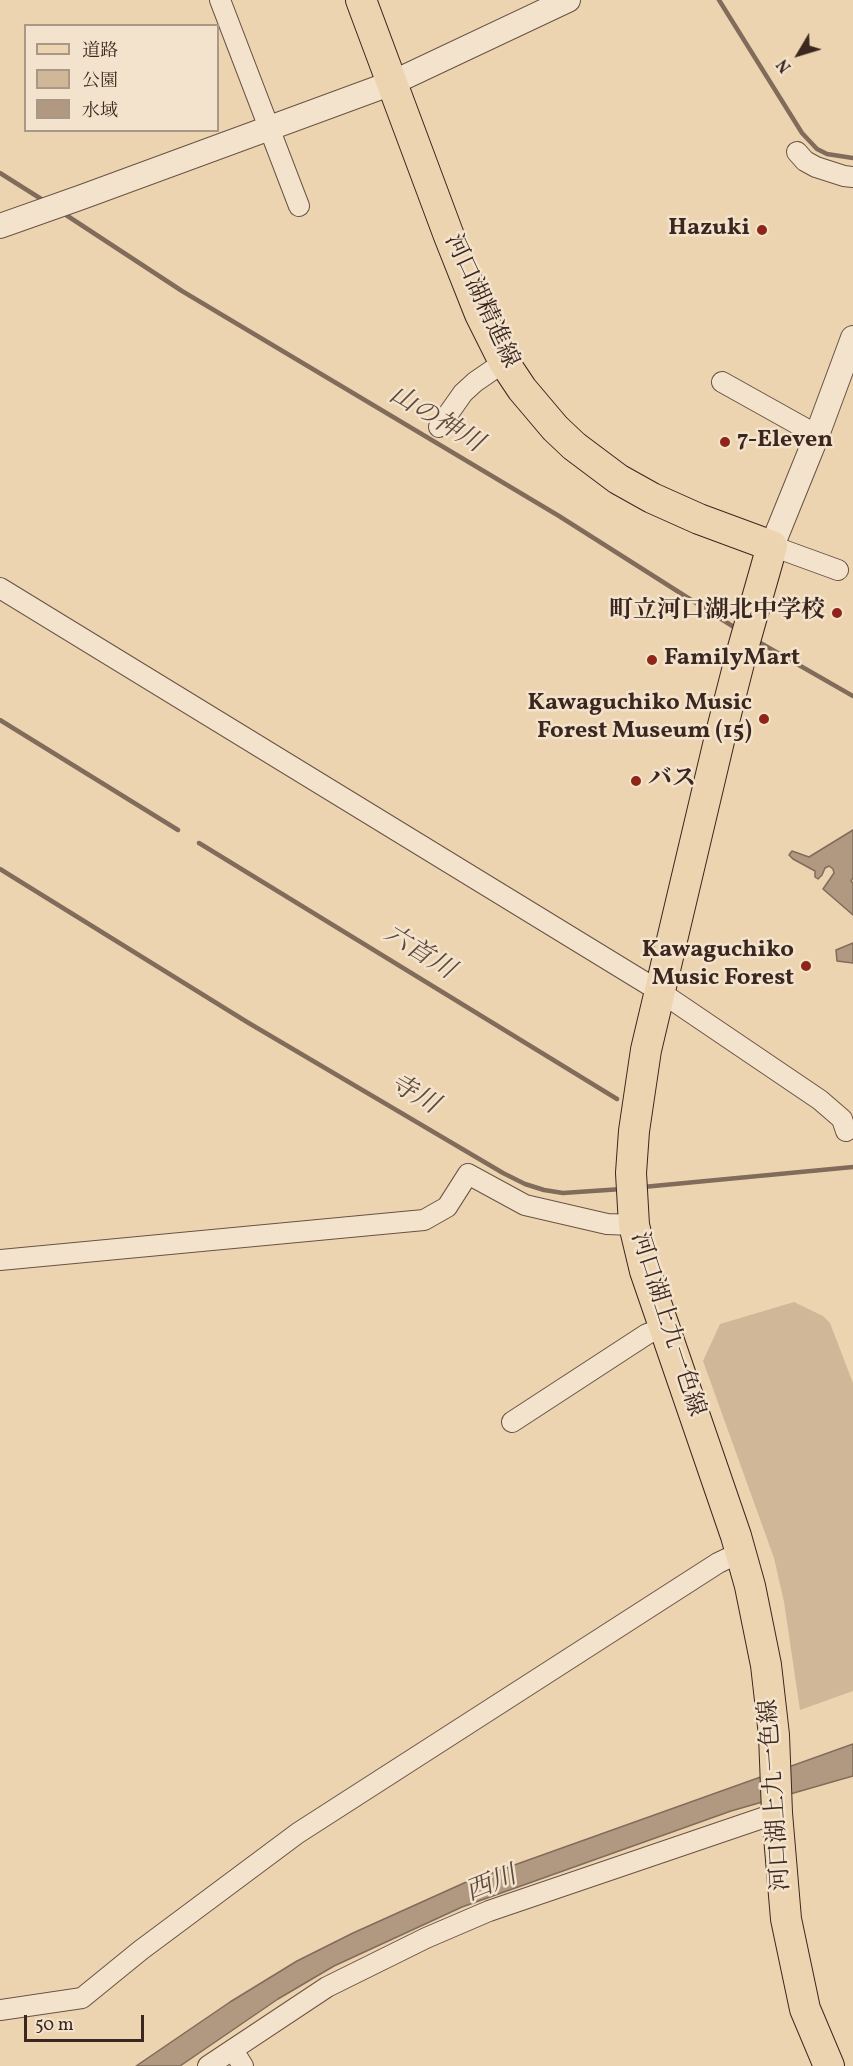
<!DOCTYPE html>
<html>
<head>
<meta charset="utf-8">
<style>
  body { margin:0 }
  #map { position:relative; width:853px; height:2066px; overflow:hidden; background:#edd4b1; font-family:Vollkorn,"Noto Serif JP",serif }
  canvas { display:block }
  .legend { position:absolute; left:24px; top:24px; width:195px; height:108px; box-sizing:border-box; background:#f3e3cc; border:2px solid #a99887; margin:0; padding:8px 10px; list-style:none; font-size:18px; color:#3b2720 }
  .legend li { display:flex; align-items:center; gap:12px; height:30px }
  .legend b { width:30px; border:2px solid #a99887 }
  .north { position:absolute; left:769px; top:24px; width:60px; height:60px; -webkit-text-stroke:4px #f3e3cc; paint-order:stroke; rotate:232deg; font-size:16px; font-weight:700; line-height:24px; text-align:center; color:#3b2720 }
  .north::after { content:''; display:block; margin:auto; width:21px; height:27px; background:#3b2720; clip-path:polygon(50% 0,100% 100%,50% 72%,0 100%) }
  .scale { position:absolute; left:24px; top:2015px; width:120px; height:27px; box-sizing:border-box; border:3px solid #3b2720; border-top:0; padding-left:8px; font-size:18px; line-height:21px; white-space:nowrap; color:#3b2720; -webkit-text-stroke:4px #f3e3cc; paint-order:stroke }
</style>
</head>
<body>
<div id="map">
<canvas width="853" height="2066"></canvas>
<ul class="legend">
<li><b style="height:8px;background:#edd4b1"></b>道路</li>
<li><b style="height:16px;background:#cfb798"></b>公園</li>
<li><b style="height:16px;background:#b09980"></b>水域</li>
</ul>
<div class="north">N</div>
<div class="scale">50 m</div>
</div>
<script>
const ctx = document.querySelector('canvas').getContext('2d');
ctx.lineJoin = 'round';
function fill(path, color) {
  ctx.fillStyle = color;
  ctx.fill(path, 'evenodd');
}
function toPath(rows) {
  const path = new Path2D();
  for (const r of rows) {
    path.moveTo(r[0], r[1]);
    for (let i = 2; i < r.length; i += 2) path.lineTo(r[i], r[i + 1]);
  }
  return path;
}
function stroke(path, color, width, dash) {
  ctx.strokeStyle = color;
  ctx.lineWidth = width;
  ctx.lineCap = dash ? 'butt' : 'round';
  ctx.setLineDash(dash || []);
  ctx.stroke(path);
}
function drawText(font, color, halo, rows, align = 'center') {
  ctx.font = font + ' Vollkorn,"Noto Serif JP",serif';
  ctx.lineWidth = 5;
  ctx.setLineDash([]);
  ctx.textBaseline = 'middle';
  ctx.strokeStyle = halo;
  ctx.fillStyle = color;
  for (const [text, x, y, turn = 0] of rows) {
    ctx.save();
    ctx.translate(x, y);
    ctx.rotate((+turn || 0) * Math.PI / 180);
    ctx.textAlign = isNaN(turn) ? turn : align;
    if (halo) ctx.strokeText(text, 0, 0);
    ctx.fillText(text, 0, 0);
    ctx.restore();
  }
}
fill(toPath([
  [794,1302,823,1316,830,1323,853,1383,853,1691,800,1710,784,1602,774,1558,703,1361,720,1324]
]), '#cfb798');
const water = toPath([
  [853,830,853,878,851,881,853,883,853,915,823,889,834,873,833,869,829,866,825,868,822,875,818,879,815,877,815,871,793,859,789,855,792,851,809,857,853,830],
  [853,943,853,963,837,961,836,950,853,943],
  [853,1744,853,1776,731,1811,462,1907,334,1966,278,1999,180,2066,136,2066,230,2002,297,1961,353,1933,464,1883,853,1744]
]);
fill(water, '#b09980');
stroke(water, '#816b5a', 1.5);
stroke(toPath([
  [719,0,802,133,817,149,827,154,853,158],
  [0,173,46,202],
  [63,213,182,291,559,516,737,629],
  [757,641,853,696],
  [0,720,178,830],
  [199,843,617,1099],
  [0,869,247,1022,503,1173,525,1184,544,1190,563,1193,622,1189],
  [643,1187,853,1167]
]), '#816b5a', 4.5);
const minor = toPath([
  [220,0,299,206],
  [797,152,805,161,816,167,844,176,853,177],
  [722,382,817,435],
  [439,427,463,393,475,382,504,362],
  [772,546,838,570],
  [0,588,659,991,820,1100,842,1119,846,1131],
  [0,1260,424,1220,447,1207,468,1174,525,1205,607,1224,634,1225],
  [512,1422,647,1334,663,1328],
  [0,2010,82,1998,141,1950,298,1833,718,1563,741,1552],
  [233,2050,243,2066],
  [208,2066,327,1987,426,1938,489,1911,777,1813]
]);
const tertiary = toPath([
  [0,226,82,197,392,83,568,0],
  [772,546,817,435,853,338]
]);
const primary = toPath([
  [361,0,449,236,480,314,504,362,522,389,555,428,574,446,618,479,652,498,699,519,772,546,741,655,719,741,646,1050,634,1131,631,1173,634,1225,645,1271,736,1536,750,1586,766,1665,774,1735,777,1813,786,1919,805,2009,829,2066]
]);
stroke(minor, '#685244', 22);
stroke(tertiary, '#685244', 26);
stroke(primary, '#3b2720', 32);
stroke(minor, '#f3e3cc', 20);
stroke(tertiary, '#f3e3cc', 24);
stroke(primary, '#edd4b1', 30);
for (const [x, y, r, color] of [
  [762,230,6,"#8f2418"],
  [725,442,6,"#8f2418"],
  [837,613,6,"#8f2418"],
  [652,660,6,"#8f2418"],
  [764,719,6,"#8f2418"],
  [636,781,6,"#8f2418"],
  [806,966,6,"#8f2418"]
]) {
  const dot = new Path2D();
  dot.arc(x, y, r, 0, 2 * Math.PI);
  ctx.fillStyle = color;
  ctx.fill(dot);
  stroke(dot, '#f3e3cc', 2);
}
drawText('bold 24px', '#3b2720', '#f3e3cc', [
  ["Hazuki",750,230],
  ["7-Eleven",737,442,"left"],
  ["町立河口湖北中学校",825,613],
  ["FamilyMart",664,660,"left"],
  ["Kawaguchiko Music",752,705],
  ["Forest Museum (15)",752,733],
  ["バス",648,781,"left"],
  ["Kawaguchiko",794,952],
  ["Music Forest",794,980]
], 'right');
drawText('24px', '#3b2720', '#f3e3cc', [
  ["河口湖精進線",480,302,65],
  ["河口湖上九一色線",666,1325,72],
  ["河口湖上九一色線",777,1795,-94]
]);
drawText('italic 26px', '#5e493d', '#f3e3cc', [
  ["山の神川",435,421,31],
  ["六首川",418,954,32],
  ["寺川",413,1096,30],
  ["西川",492,1886,-22]
]);
</script>
</body>
</html>
